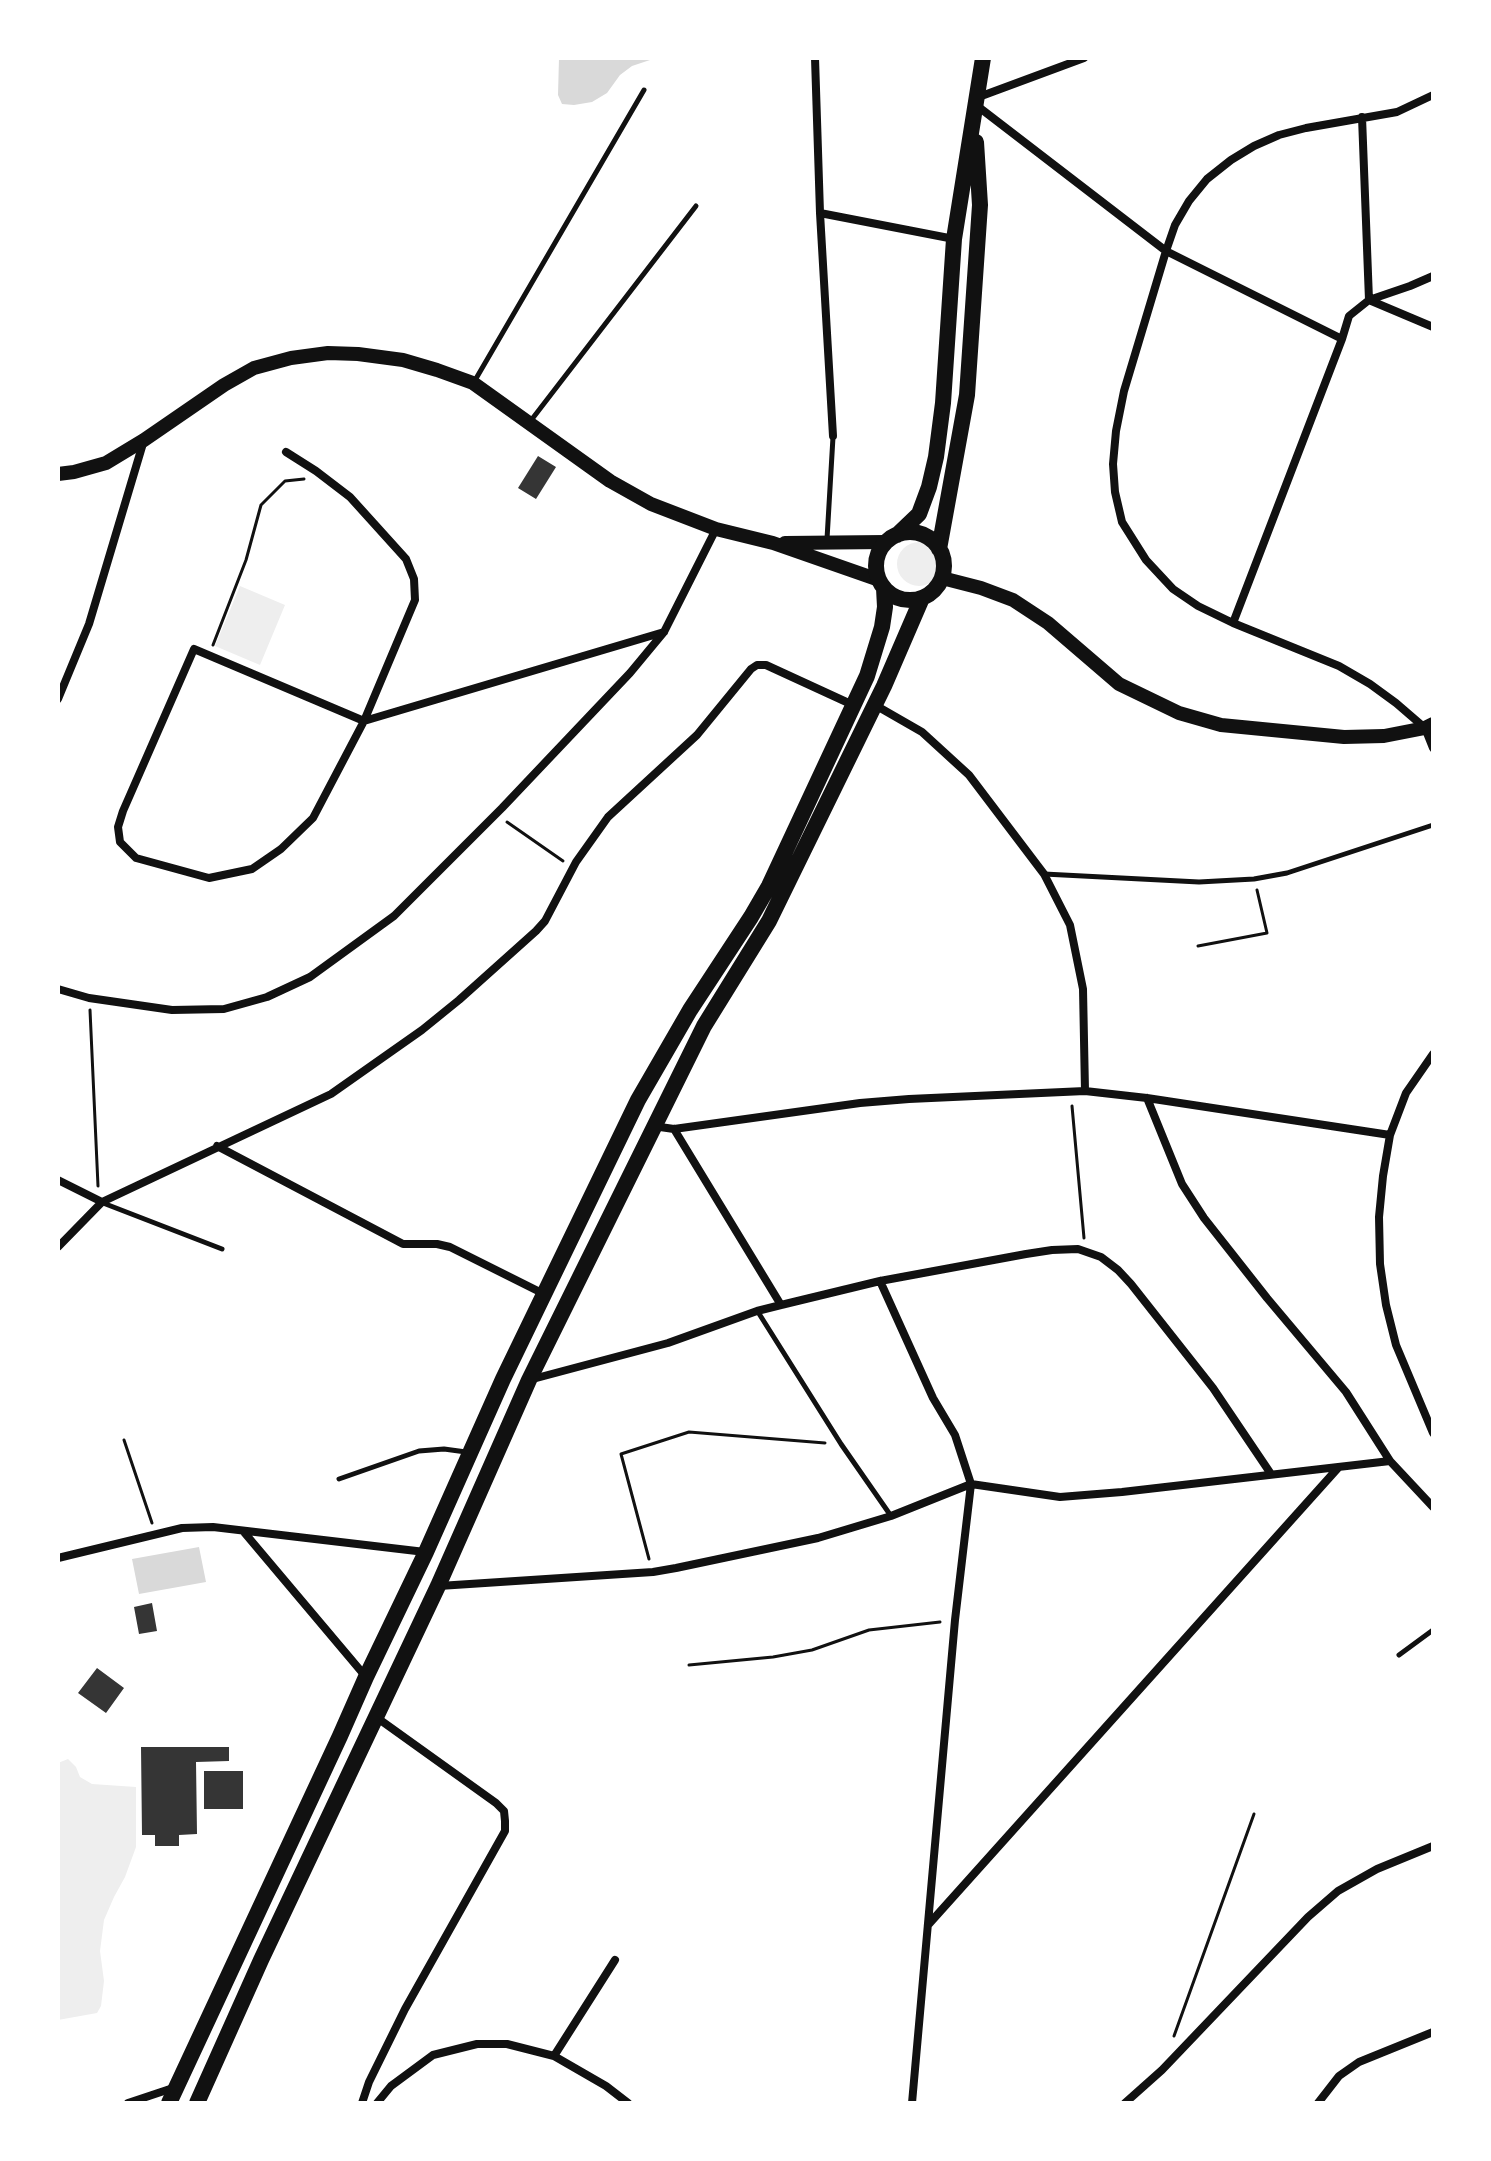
<!DOCTYPE html>
<html>
<head>
<meta charset="utf-8">
<style>
  body { margin:0 }
  #map { position:relative; width:1491px; height:2161px; overflow:hidden; background:#fff; font-family:Overpass,sans-serif }
  canvas { display:block }
  .frame { position:absolute; inset:0; border:60px solid #fff; pointer-events:none }
</style>
</head>
<body>
<div id="map">
<canvas width="1491" height="2161"></canvas>
<div class="frame"></div>
</div>
<script>
const ctx = document.querySelector('canvas').getContext('2d');
ctx.lineJoin = 'round';
function fill(path, color) {
  ctx.fillStyle = color;
  ctx.fill(path, 'evenodd');
}
function toPath(rows) {
  const path = new Path2D();
  for (const r of rows) {
    if (r.length === 3) {
      path.moveTo(r[0] + r[2], r[1]);
      path.arc(r[0], r[1], r[2], 0, 2 * Math.PI);
      continue;
    }
    path.moveTo(r[0], r[1]);
    for (let i = 2; i < r.length; i += 2) path.lineTo(r[i], r[i + 1]);
  }
  return path;
}
function stroke(path, color, width, dash) {
  ctx.strokeStyle = color;
  ctx.lineWidth = width;
  ctx.lineCap = dash ? 'butt' : 'round';
  ctx.setLineDash(dash || []);
  ctx.stroke(path);
}
fill(toPath([
  [919,564,22],
  [240,586,285,605,260,665,215,646],
  [68,1759,76,1767,80,1777,92,1784,136,1787,136,1847,125,1877,114,1897,104,1920,100,1951,104,1981,101,2006,97,2013,58,2020,58,1763]
]), '#eee');
fill(toPath([
  [559,58,656,58,632,66,620,75,607,93,592,102,574,105,562,104,558,95],
  [199,1547,206,1582,139,1594,132,1559]
]), '#d9d9d9');
fill(toPath([
  [538,456,556,467,536,499,518,488],
  [152,1603,157,1631,139,1634,134,1607],
  [97,1668,124,1688,106,1713,78,1693],
  [141,1747,229,1747,229,1761,196,1762,197,1834,179,1835,179,1846,155,1846,155,1835,142,1835],
  [204,1771,243,1771,243,1809,204,1809]
]), '#353535');
stroke(toPath([
  [213,645,246,560,261,505,285,481,304,479],
  [507,822,563,861],
  [1198,946,1267,933,1257,890],
  [90,1010,98,1186],
  [1072,1106,1084,1238],
  [124,1440,152,1523],
  [649,1559,621,1454,689,1432,825,1443],
  [689,1665,773,1657,812,1650,869,1630,940,1622],
  [1174,2036,1254,1814]
]), '#111', 3);
stroke(toPath([
  [474,382,644,90],
  [529,423,696,206],
  [827,539,833,437],
  [1044,874,1199,882,1254,879,1287,873,1433,825],
  [103,1203,222,1249],
  [758,1312,841,1444,891,1516],
  [339,1479,419,1451,444,1449,466,1452],
  [1399,1655,1433,1630]
]), '#111', 5);
stroke(toPath([
  [815,58,820,213,833,436],
  [1433,95,1397,112,1306,128,1279,135,1254,146,1231,160,1207,179,1189,201,1175,225,1166,251,1124,391,1116,431,1113,464,1115,492,1122,522,1146,560,1173,589,1198,606,1233,623,1339,666,1370,684,1396,703,1425,728,1433,748],
  [976,98,1084,58],
  [976,105,1166,251,1342,339],
  [820,213,954,239],
  [1369,300,1433,327],
  [1369,300,1410,286,1433,276],
  [286,452,316,471,350,497,406,559,414,579,415,600,364,721,313,818,281,849,252,869,209,878,136,858,120,842,118,827,123,811,194,649,364,721,664,632],
  [1233,623,1342,339,1349,316,1369,300,1362,117],
  [58,699,89,624,144,440],
  [875,705,922,732,969,775,1044,874,1070,925,1083,989,1085,1091],
  [58,989,89,998,172,1010,224,1009,267,997,310,977,394,916,502,808,630,673,664,632,716,529],
  [1433,1054,1406,1093,1390,1135,1383,1176,1379,1217,1380,1264,1386,1305,1396,1345,1433,1433],
  [1147,1098,1182,1184,1204,1218,1267,1298,1346,1392,1390,1461,1433,1507],
  [653,1126,674,1129,860,1103,909,1099,1085,1091,1147,1098,1390,1135],
  [674,1129,781,1305],
  [217,1146,403,1244,437,1244,450,1247,544,1294],
  [58,1180,102,1202],
  [58,1247,102,1202,331,1094,422,1030,459,1000,536,931,545,921,576,862,608,817,697,735,751,669,757,665,766,665,853,705],
  [880,1281,933,1398,955,1435,971,1484,955,1620,912,2103],
  [529,1380,668,1343,757,1311,781,1305,880,1281,1026,1254,1052,1250,1078,1249,1101,1257,1118,1270,1131,1284,1213,1388,1271,1474],
  [243,1531,366,1677],
  [58,1558,182,1528,213,1527,425,1552],
  [439,1586,653,1572,676,1568,818,1538,891,1516,971,1484,1060,1497,1122,1492,1390,1461],
  [928,1925,1338,1468],
  [554,2056,615,1960],
  [128,2103,173,2088],
  [362,2103,369,2082,405,2009,505,1831,505,1821,504,1811,496,1803,376,1717],
  [377,2103,391,2086,433,2055,477,2044,507,2044,554,2056,606,2086,628,2103],
  [1125,2103,1162,2070,1308,1917,1338,1891,1377,1869,1433,1846],
  [1318,2103,1339,2076,1359,2062,1433,2032]
]), '#111', 8);
stroke(toPath([
  [58,474,74,472,106,463,144,440,224,385,254,368,291,358,328,353,358,354,403,360,437,370,473,383,610,481,651,504,716,529,773,543,879,580],
  [785,543,886,542],
  [942,578,981,588,1013,600,1048,623,1119,684,1179,713,1221,725,1344,737,1384,736,1425,728,1433,724]
]), '#111', 14);
stroke(toPath([
  [910,566,34],
  [897,535,919,514,929,487,936,457,943,403,954,239,983,58],
  [939,549,967,395,980,205,976,142],
  [169,2103,340,1736,366,1677,426,1552,503,1379,638,1100,690,1010,751,917,769,886,867,676,882,627,885,607,884,588],
  [197,2103,261,1960,438,1586,529,1380,704,1026,769,921,884,686,922,598]
]), '#111', 16);
</script>
</body>
</html>
